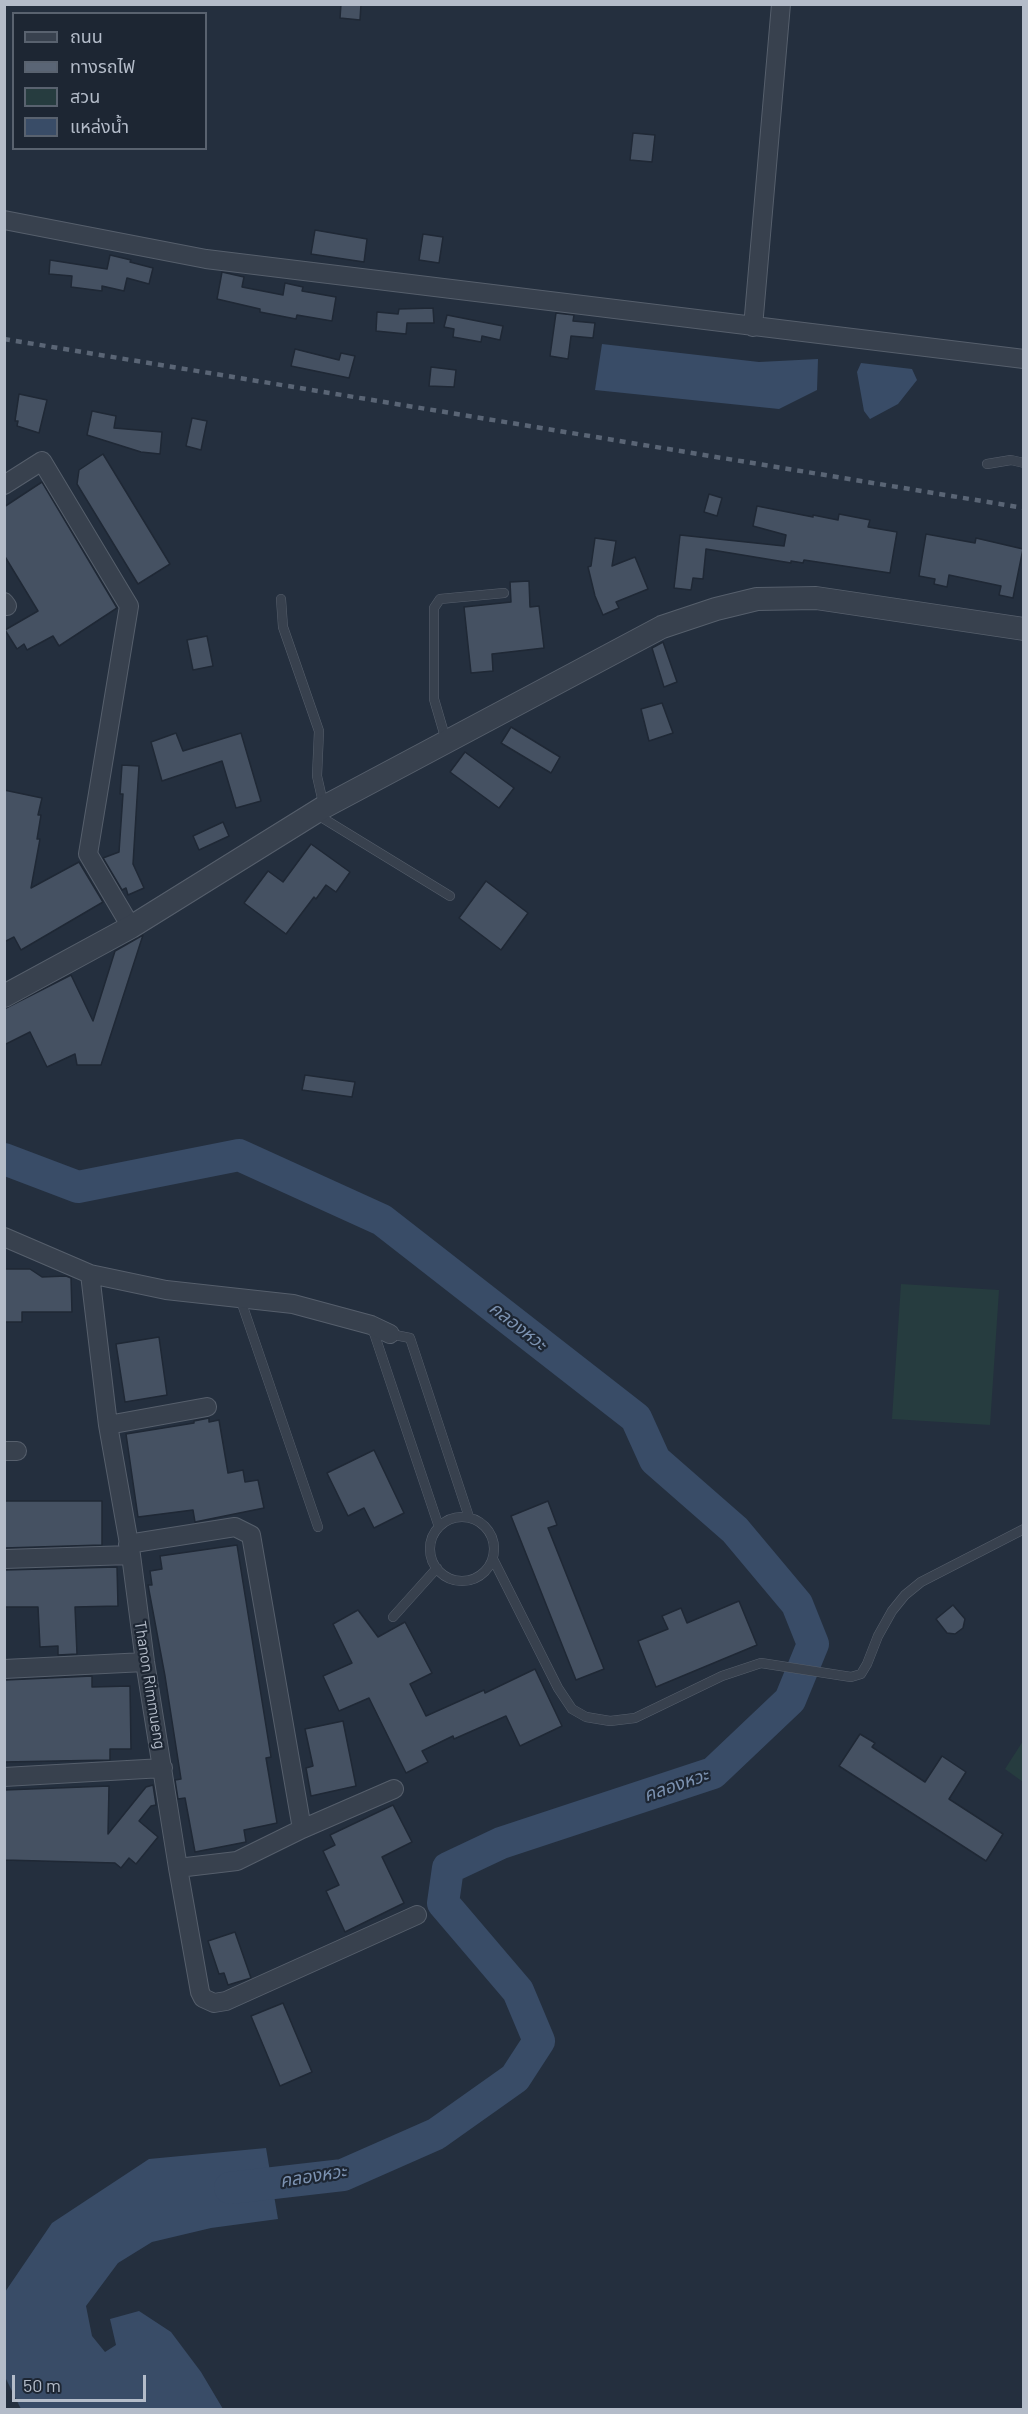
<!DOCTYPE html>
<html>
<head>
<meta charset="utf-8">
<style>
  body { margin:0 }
  #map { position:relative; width:1028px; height:2414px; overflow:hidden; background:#242f3e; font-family:Barlow,"Noto Sans Thai",sans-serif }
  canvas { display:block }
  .frame { position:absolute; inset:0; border:6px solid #b4bcc9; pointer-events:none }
  .legend { position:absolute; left:12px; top:12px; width:195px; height:138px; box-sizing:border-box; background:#1d2633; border:2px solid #59626f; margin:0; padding:8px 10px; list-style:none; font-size:18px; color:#b4bcc9 }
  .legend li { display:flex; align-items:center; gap:12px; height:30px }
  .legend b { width:30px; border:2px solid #59626f }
  .scale { position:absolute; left:12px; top:2375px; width:134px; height:27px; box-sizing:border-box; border:3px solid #b4bcc9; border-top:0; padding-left:8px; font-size:18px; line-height:21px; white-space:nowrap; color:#b4bcc9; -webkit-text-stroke:4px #1d2633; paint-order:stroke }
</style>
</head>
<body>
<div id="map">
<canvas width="1028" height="2414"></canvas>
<div class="frame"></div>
<ul class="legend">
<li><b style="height:8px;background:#38414e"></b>ถนน</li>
<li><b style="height:8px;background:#5a6575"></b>ทางรถไฟ</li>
<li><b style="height:16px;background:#263c3f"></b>สวน</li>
<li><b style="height:16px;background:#394c67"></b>แหล่งน้ำ</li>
</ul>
<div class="scale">50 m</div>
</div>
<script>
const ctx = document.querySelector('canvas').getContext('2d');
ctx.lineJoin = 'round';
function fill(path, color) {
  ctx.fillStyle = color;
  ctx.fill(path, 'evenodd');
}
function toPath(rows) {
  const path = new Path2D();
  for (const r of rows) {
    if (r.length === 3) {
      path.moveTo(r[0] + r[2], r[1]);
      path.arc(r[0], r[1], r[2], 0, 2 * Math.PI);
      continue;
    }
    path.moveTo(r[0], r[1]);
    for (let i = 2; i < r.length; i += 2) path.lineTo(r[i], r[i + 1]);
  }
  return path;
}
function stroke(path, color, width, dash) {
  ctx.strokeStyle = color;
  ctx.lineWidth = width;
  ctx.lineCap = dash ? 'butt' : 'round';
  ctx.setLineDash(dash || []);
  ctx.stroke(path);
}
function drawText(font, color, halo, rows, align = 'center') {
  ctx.font = font + ' Barlow,"Noto Sans Thai",sans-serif';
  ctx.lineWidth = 4.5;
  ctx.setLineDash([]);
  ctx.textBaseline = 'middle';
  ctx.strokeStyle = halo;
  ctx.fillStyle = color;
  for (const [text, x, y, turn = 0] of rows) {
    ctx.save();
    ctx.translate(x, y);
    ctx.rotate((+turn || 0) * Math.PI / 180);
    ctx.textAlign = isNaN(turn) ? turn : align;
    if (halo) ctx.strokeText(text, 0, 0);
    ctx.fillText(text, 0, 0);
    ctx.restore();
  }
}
fill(toPath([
  [901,1284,999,1290,990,1425,892,1419],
  [1023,1741,1023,1782,1005,1769]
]), '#263c3f');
fill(toPath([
  [602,344,759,362,818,359,817,390,779,409,595,390],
  [861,363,912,369,917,380,898,404,870,419,864,411,857,372],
  [266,2148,278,2219,211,2228,152,2242,118,2263,86,2306,92,2336,105,2352,116,2345,110,2319,139,2311,171,2332,201,2372,223,2409,21,2409,5,2377,5,2292,52,2223,149,2159]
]), '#394c67');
stroke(toPath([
  [4,1159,78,1187,239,1155,382,1220,636,1418,655,1460,735,1530,797,1604,813,1644,790,1700,713,1773,501,1843,448,1868,443,1903,518,1991,539,2041,515,2078,436,2134,343,2175,230,2188]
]), '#394c67', 32);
const building = toPath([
  [341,4,361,4,360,20,340,18,341,4],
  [633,133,655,135,652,162,630,160,633,133],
  [315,230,367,239,364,262,311,254,315,230],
  [423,234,443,237,439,263,419,260,423,234],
  [110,255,131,260,130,262,153,268,149,284,127,278,124,291,102,286,102,291,71,287,72,276,49,274,50,260,107,269,110,255],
  [222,272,244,277,242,287,283,295,285,283,303,287,302,291,336,297,332,321,297,315,296,319,260,312,260,309,217,299,222,272],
  [433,308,434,323,407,323,406,334,376,331,377,312,398,314,399,309,433,308],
  [556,313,574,315,573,321,595,323,593,338,571,336,568,359,550,356,556,313],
  [447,315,503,326,500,340,482,336,481,342,453,337,454,329,444,327,447,315],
  [295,349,339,360,341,353,355,356,349,378,291,366,295,349],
  [431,367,456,370,454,387,429,386,431,367],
  [19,394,47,400,39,433,17,426,18,421,15,421,19,394],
  [92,411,116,416,114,428,162,432,160,454,141,452,87,435,92,411],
  [192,418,207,421,201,450,186,446,192,418],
  [103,454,170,564,138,584,77,484,79,470,103,454],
  [42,482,117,608,59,646,53,636,27,650,24,644,17,649,5,630,38,611,4,555,4,507,42,482],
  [709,494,722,498,717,516,704,512,709,494],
  [757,506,813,517,813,515,838,520,839,514,870,520,868,527,897,532,890,573,804,560,803,563,791,561,791,563,706,549,703,579,693,578,691,590,674,588,680,535,784,546,786,535,753,526,757,506],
  [926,534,975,543,976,538,1023,549,1013,598,999,595,1001,586,949,575,947,587,934,584,935,579,919,576,926,534],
  [595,538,616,541,612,566,635,557,648,589,616,602,619,608,603,615,595,596,588,567,591,566,595,538],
  [529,581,530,607,539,606,544,648,492,654,493,671,471,673,464,607,511,602,510,582,529,581],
  [207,636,213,666,193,670,187,640,207,636],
  [663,642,677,682,664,687,652,648,663,642],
  [662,703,673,733,649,741,641,709,662,703],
  [511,727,560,757,551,773,501,743,511,727],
  [176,733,183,751,241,733,261,801,236,808,222,761,162,781,151,742,176,733],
  [465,752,514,788,499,808,450,772,465,752],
  [122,765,139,766,133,864,144,888,128,895,126,888,122,890,103,858,119,852,123,794,120,794,122,765],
  [4,790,42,798,38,815,41,815,37,839,40,839,31,888,79,862,103,902,21,950,14,937,4,942,4,790],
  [223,822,229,836,199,850,193,836,223,822],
  [311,844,350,872,336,892,326,885,316,899,314,897,286,934,244,903,268,871,283,882,311,844],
  [486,881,528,913,501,950,459,918,486,881],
  [143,935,101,1065,77,1065,75,1054,47,1067,30,1032,4,1045,4,1009,71,975,93,1021,115,951,143,935],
  [305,1075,355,1082,352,1097,302,1090,305,1075],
  [4,1269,30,1269,42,1277,66,1276,71,1278,72,1312,22,1312,22,1322,4,1322,4,1269],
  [159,1337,167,1395,125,1402,116,1344,159,1337],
  [209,1418,209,1422,219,1420,228,1473,243,1470,245,1482,258,1480,264,1508,195,1522,193,1510,138,1517,126,1434,194,1423,194,1421,209,1418],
  [374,1450,404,1513,374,1528,364,1508,348,1516,327,1473,374,1450],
  [4,1501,102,1501,102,1545,4,1548,4,1501],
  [548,1501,557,1525,548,1528,604,1669,576,1680,511,1516,548,1501],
  [237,1545,271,1757,266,1758,277,1823,244,1830,246,1842,195,1852,185,1798,178,1799,175,1780,181,1779,165,1676,148,1585,152,1585,150,1571,162,1569,160,1556,237,1545],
  [117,1567,118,1606,75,1607,77,1654,58,1655,58,1646,40,1647,38,1607,4,1607,4,1570,117,1567],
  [739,1601,757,1645,656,1687,638,1641,668,1629,662,1616,681,1608,687,1623,739,1601],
  [953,1605,965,1619,963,1628,955,1634,947,1633,936,1619,953,1605],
  [358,1610,378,1637,405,1622,432,1673,410,1684,426,1716,484,1690,485,1693,535,1669,562,1726,520,1746,506,1716,454,1739,453,1736,422,1751,428,1762,406,1773,369,1698,339,1711,323,1676,352,1663,333,1624,358,1610],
  [92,1676,92,1687,130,1686,131,1749,110,1749,110,1760,4,1762,5,1680,92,1676],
  [343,1721,356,1786,311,1796,306,1768,313,1766,305,1729,343,1721],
  [860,1734,875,1743,872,1747,925,1782,942,1756,966,1772,949,1799,1003,1834,986,1861,839,1766,860,1734],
  [153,1785,156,1805,151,1806,139,1821,158,1837,136,1864,129,1858,121,1868,115,1863,4,1860,4,1790,109,1786,108,1834,146,1787,153,1785],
  [393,1805,412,1842,382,1857,404,1903,345,1932,326,1891,339,1885,323,1851,335,1845,330,1835,393,1805],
  [235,1932,251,1978,228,1985,224,1973,219,1974,208,1941,235,1932],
  [283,2003,312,2072,280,2086,251,2016,283,2003]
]);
fill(building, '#455162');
stroke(building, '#1f2835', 1.5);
const service = toPath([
  [987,464,1011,460,1024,463],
  [281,599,283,627,319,731,317,776,324,807],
  [446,740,434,699,434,608,440,599,504,593],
  [316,814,450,896],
  [240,1298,318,1527],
  [372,1327,439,1527],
  [390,1334,410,1338,469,1517],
  [462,1549,32],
  [493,1559,558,1688,572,1709,586,1717,610,1721,635,1718,722,1676,761,1663,851,1677,861,1674,867,1664,878,1636,892,1611,905,1595,921,1582,1024,1529],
  [393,1617,437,1568]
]);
const minor = toPath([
  [4,220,206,259,1024,359],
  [753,327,781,4],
  [4,485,42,461,129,606,88,854,131,927],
  [4,602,7,606],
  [4,1237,90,1274,166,1290,293,1304,371,1325,390,1334],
  [90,1274,108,1425,131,1555,145,1662,178,1868,237,1861,302,1829,394,1789],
  [108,1425,207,1407],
  [4,1451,17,1451],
  [128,1544,235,1527,251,1535,302,1829],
  [4,1559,131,1555],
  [4,1669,145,1662],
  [4,1777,163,1768],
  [178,1868,200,1992,203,1998,214,2003,226,2001,417,1915]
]);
const tertiary = toPath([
  [4,996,131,927,324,807,662,627,716,609,757,599,816,598,1024,629]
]);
stroke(service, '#565f6c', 10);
stroke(minor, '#565f6c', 20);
stroke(tertiary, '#565f6c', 24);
stroke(service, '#38414e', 9);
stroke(minor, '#38414e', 18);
stroke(tertiary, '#38414e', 22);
stroke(toPath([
  [4,339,1024,508]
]), '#5a6575', 4.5, [6, 6]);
drawText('16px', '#b4bcc9', '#1d2633', [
  ["Thanon Rimmueng",150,1685,81]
]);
drawText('italic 18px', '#7c92b1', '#1d2633', [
  ["คลองหวะ",518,1326,38],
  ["คลองหวะ",676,1785,-19],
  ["คลองหวะ",313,2176,-9]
]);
</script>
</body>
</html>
